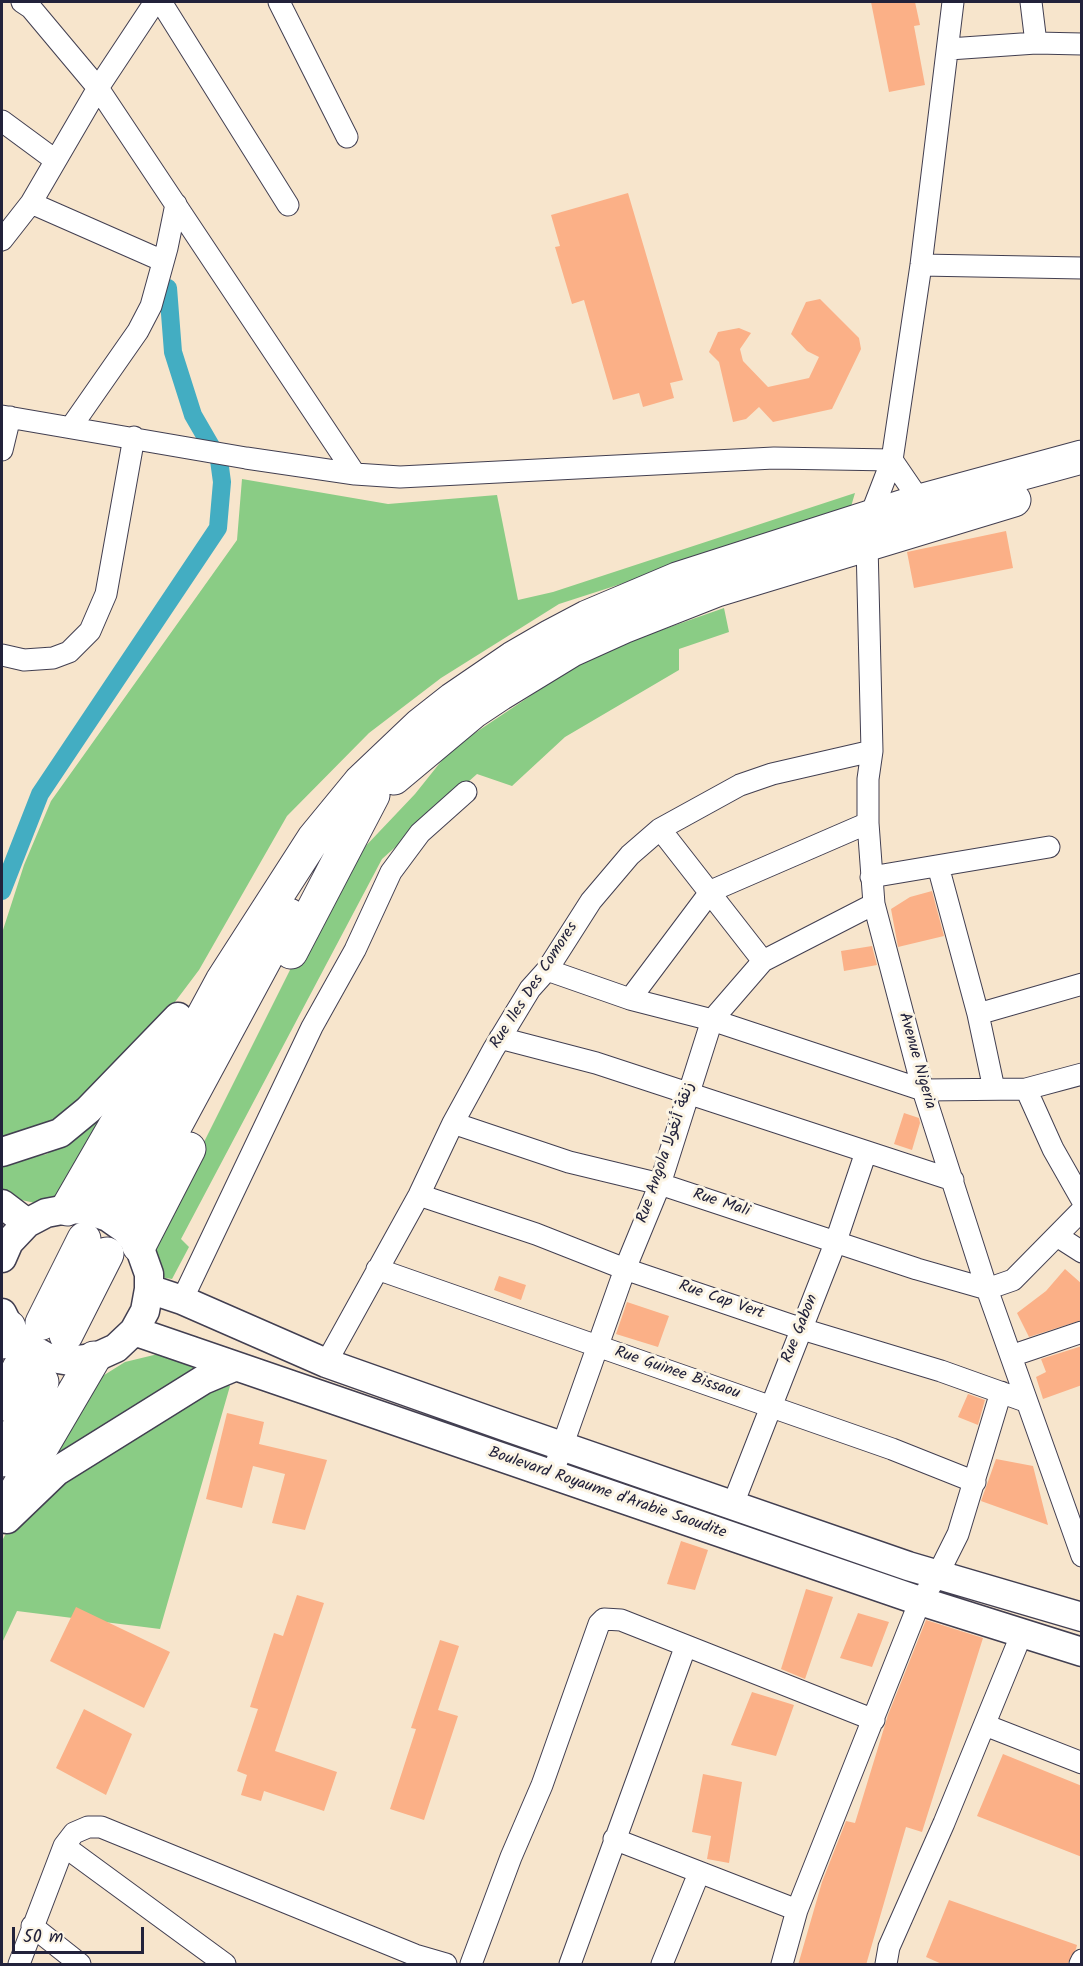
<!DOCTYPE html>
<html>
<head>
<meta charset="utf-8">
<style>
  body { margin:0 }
  #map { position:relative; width:1083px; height:1966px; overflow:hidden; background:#f7e5cc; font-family:Kalam,sans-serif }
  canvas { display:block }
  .frame { position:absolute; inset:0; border:3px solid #22223b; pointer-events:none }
  .scale { position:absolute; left:12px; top:1927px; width:132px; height:27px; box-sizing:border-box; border:3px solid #22223b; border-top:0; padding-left:8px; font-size:18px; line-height:21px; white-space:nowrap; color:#22223b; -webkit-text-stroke:4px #fcf5e5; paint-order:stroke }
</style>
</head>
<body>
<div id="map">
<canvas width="1083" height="1966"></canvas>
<div class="frame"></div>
<div class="scale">50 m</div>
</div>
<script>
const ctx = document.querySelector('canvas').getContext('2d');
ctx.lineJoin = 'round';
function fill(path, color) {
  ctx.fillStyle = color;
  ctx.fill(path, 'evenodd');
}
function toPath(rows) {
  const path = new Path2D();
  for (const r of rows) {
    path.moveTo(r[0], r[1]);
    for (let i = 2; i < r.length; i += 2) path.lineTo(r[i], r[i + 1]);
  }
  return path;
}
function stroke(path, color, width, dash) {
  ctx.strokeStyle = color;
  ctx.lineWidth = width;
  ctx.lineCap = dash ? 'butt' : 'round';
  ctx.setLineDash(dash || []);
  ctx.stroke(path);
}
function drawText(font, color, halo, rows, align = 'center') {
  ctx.font = font + ' Kalam,"Playpen Sans Arabic",sans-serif';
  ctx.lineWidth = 6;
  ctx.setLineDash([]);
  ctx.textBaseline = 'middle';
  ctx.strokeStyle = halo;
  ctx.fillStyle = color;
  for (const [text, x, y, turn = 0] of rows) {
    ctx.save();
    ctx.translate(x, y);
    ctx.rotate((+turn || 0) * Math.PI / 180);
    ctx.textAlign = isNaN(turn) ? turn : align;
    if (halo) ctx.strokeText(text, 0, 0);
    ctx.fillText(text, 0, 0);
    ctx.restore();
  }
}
fill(toPath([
  [242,479,388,504,497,495,518,600,553,592,855,493,850,510,559,604,441,678,369,733,287,816,199,970,126,1067,55,1131,2,1149,2,933,24,865,51,801,237,540],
  [724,608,729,632,679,649,679,670,565,737,512,786,477,774,382,859,181,1239,189,1247,172,1279,160,1277,153,1258,167,1216,316,918,360,852,415,794,451,749,593,654],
  [156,1051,70,1194,35,1203,8,1197,2,1192,2,1164,47,1154,91,1118],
  [158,1354,193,1365,230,1386,160,1629,17,1611,2,1643,2,1541,40,1467,85,1387,125,1362]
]), '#8acc85');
stroke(toPath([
  [2,891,40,794,218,528,222,482,219,460,193,415,173,352,168,288]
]), '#43adc2', 18);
fill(toPath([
  [871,2,915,2,920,25,914,26,925,85,889,92],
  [628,193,683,380,670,383,674,398,643,407,639,393,613,400,584,300,572,304,555,247,560,246,551,215],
  [820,299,859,338,861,349,832,409,773,422,759,407,746,419,733,422,719,362,709,352,718,332,739,328,751,333,740,349,743,361,768,387,809,378,819,357,807,351,791,334,806,302],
  [1006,531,1013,568,914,588,907,552],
  [932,891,944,936,898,947,891,909,910,897],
  [872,946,877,965,844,971,841,951],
  [904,1113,919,1118,920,1123,912,1150,894,1144],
  [1065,1269,1082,1284,1082,1320,1029,1337,1017,1313,1046,1291],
  [499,1276,526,1285,521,1300,494,1290],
  [627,1302,669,1316,658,1347,616,1334],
  [1082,1346,1082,1385,1043,1399,1036,1377,1046,1372,1041,1359],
  [968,1394,985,1400,978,1425,958,1417],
  [227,1413,264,1422,259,1444,327,1460,305,1530,272,1523,285,1474,253,1466,242,1508,206,1499],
  [996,1459,1033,1466,1048,1525,981,1501],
  [681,1541,708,1550,695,1590,667,1584],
  [806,1589,833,1597,805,1679,781,1669],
  [297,1595,324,1603,275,1751,337,1772,324,1811,264,1791,261,1801,241,1795,247,1775,237,1771,258,1709,250,1707,274,1633,283,1636],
  [76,1607,170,1652,144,1708,50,1661],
  [858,1613,889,1622,872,1667,840,1658],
  [926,1620,983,1638,922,1832,906,1827,866,1965,798,1965,822,1882,846,1821,855,1823,888,1715],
  [440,1640,459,1646,438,1710,458,1716,424,1820,390,1809,416,1729,411,1728],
  [752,1692,794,1705,776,1756,731,1745],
  [84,1709,132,1734,106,1795,56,1768],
  [1003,1754,1082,1786,1082,1857,977,1816],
  [703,1774,742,1782,729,1863,707,1859,711,1836,692,1832],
  [949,1900,1077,1945,1076,1949,1067,1965,944,1965,926,1957]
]), '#fbb087');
const street = toPath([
  [22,2,31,8,98,88,355,474],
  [161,2,288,205],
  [279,2,347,137],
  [1031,2,1036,43],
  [949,49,1036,43,1082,44],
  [2,121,55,160],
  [31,203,98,88,155,2],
  [2,240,31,203,163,261],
  [921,265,1082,268],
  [2,416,246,458,355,474,400,477,774,458,892,460],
  [71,427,138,331,151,306,167,248,176,204],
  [2,450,10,417],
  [892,460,920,501],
  [870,517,892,460,921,265,953,2],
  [867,544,872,751,868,779,868,823,874,904,923,1090,987,1289,1082,1556],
  [2,655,24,660,53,658,69,652,90,631,106,594,134,437],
  [660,829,763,961],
  [938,866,978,1014,994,1089],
  [871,877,1049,847],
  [547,970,630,999,712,1020,923,1090,1026,1089,1082,1074],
  [630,999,711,891,868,823],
  [978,1014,1082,984],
  [500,1038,596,1063,953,1180],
  [1026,1089,1053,1149,1082,1200],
  [453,1123,569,1162,660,1184,917,1269,987,1289,1013,1280,1082,1210],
  [419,1195,536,1234,625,1269,802,1329,941,1371,1025,1401],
  [1057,1236,1082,1252],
  [377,1269,892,1449,975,1482],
  [182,1300,312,1027,355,950,391,872,420,833,466,792],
  [1011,1356,1082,1332],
  [326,1363,419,1195,453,1123,493,1050,530,989,547,970,591,901,630,855,660,829,740,785,772,774,872,751],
  [552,1475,625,1269,660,1184,712,1020,763,961,874,904],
  [733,1504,836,1241,866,1152],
  [985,1725,1082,1763],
  [614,1839,797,1910],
  [64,1846,225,1964],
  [32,1926,80,1964],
  [19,1964,64,1846,74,1833,88,1827,101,1827,415,1955,446,1964],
  [471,1964,511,1857,542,1785,599,1624,604,1619,621,1620,874,1720],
  [570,1964,685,1648],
  [662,1964,699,1873],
  [782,1964,797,1910,920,1601,937,1576,958,1534,1001,1392],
  [886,1964,889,1947,944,1823,1022,1633],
  [1080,1964,1082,1960]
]);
const secondary = toPath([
  [2,1152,60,1133,88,1110,178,1017],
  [2,1204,27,1223],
  [2,1258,9,1242,27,1223,46,1213,67,1209,88,1210,108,1217,125,1229,139,1246,149,1274,149,1289,145,1311,134,1331,116,1348,94,1358,70,1361,46,1357,25,1345,9,1327,2,1313],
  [149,1289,182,1300,326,1363,507,1427,908,1566,1082,1617],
  [134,1331,920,1601,1082,1652],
  [7,1519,57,1471,203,1380,236,1366]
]);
const highway = toPath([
  [394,778,473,712,500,694,572,650,623,627,717,590,1014,500],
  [291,952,373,795],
  [108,1192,222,981,314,838,360,782,420,725,453,699,513,658,551,636,587,617,677,579,920,501,1082,457],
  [132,1206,289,915],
  [67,1209,164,1041],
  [139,1246,189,1149],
  [42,1323,84,1239],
  [66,1335,107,1254],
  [2,1342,9,1327],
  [2,1404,19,1368],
  [2,1460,42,1382],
  [2,1515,94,1358]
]);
stroke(street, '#423f51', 23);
stroke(secondary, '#423f51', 31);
stroke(highway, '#423f51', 35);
stroke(street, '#fff', 21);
stroke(secondary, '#fff', 28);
stroke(highway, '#fff', 33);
drawText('16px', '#22223b', '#fcf5e5', [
  ["Rue Iles Des Comores",535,986,-57],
  ["Avenue Nigeria",916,1061,74],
  ["Rue Angola زنقة أنغولا",667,1153,-71],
  ["Rue Mali",721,1204,18],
  ["Rue Cap Vert",721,1301,19],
  ["Rue Gabon",801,1329,-68],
  ["Rue Guinee Bissaou",677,1374,19],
  ["Boulevard Royaume d'Arabie Saoudite",607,1494,19]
]);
</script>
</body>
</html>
